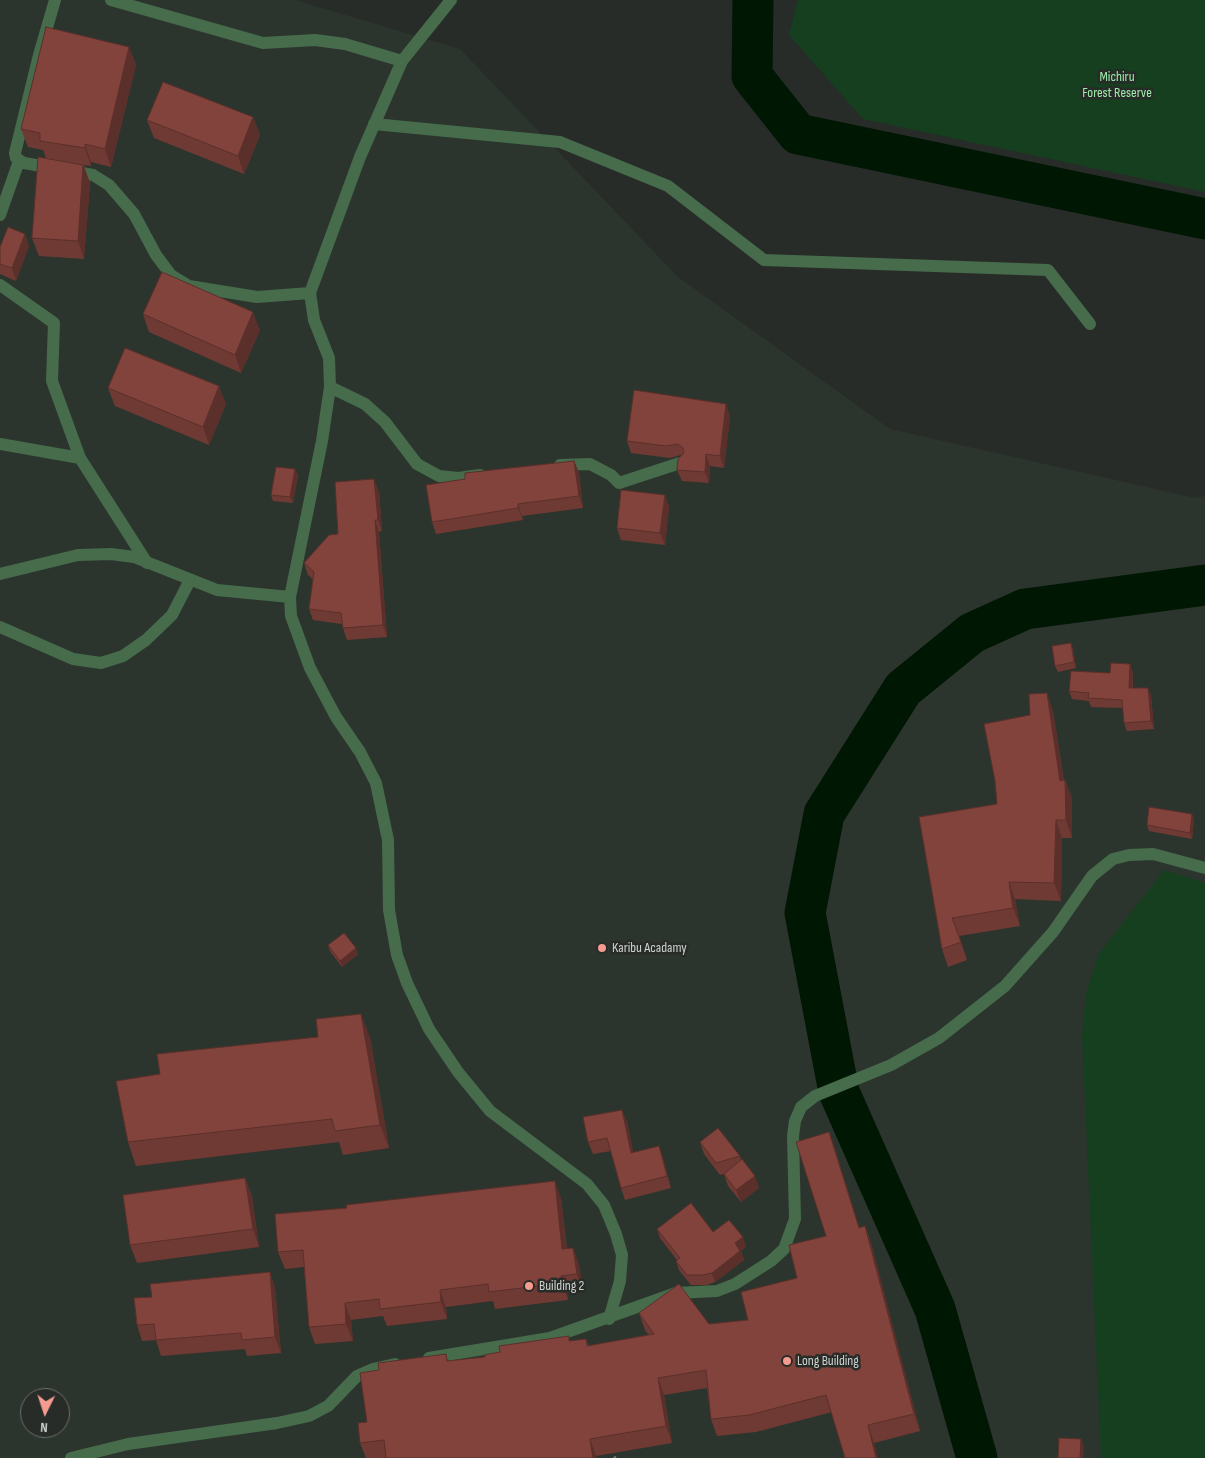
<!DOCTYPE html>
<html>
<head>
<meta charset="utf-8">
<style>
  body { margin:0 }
  #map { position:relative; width:1205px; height:1458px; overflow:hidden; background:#282c28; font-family:"Sofia Sans Condensed",sans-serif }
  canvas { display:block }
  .north { position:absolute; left:20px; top:1388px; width:50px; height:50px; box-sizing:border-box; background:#282c28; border:1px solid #6b6e6b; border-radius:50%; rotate:184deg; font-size:14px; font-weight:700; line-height:20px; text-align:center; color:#cfd2d0 }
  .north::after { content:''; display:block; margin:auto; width:18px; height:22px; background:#f59c91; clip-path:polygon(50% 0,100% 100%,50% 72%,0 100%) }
</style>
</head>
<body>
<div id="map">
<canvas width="1205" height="1458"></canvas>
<div class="north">N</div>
</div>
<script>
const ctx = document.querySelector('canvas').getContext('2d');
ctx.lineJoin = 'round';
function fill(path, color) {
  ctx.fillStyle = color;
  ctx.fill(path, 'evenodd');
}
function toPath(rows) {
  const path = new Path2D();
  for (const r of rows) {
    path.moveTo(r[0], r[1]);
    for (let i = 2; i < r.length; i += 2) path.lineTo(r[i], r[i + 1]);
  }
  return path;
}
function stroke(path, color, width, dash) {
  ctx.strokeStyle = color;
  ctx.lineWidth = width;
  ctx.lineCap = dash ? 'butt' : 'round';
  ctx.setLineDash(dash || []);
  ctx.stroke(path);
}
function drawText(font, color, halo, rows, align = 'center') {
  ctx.font = font + ' "Sofia Sans Condensed",sans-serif';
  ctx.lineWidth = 5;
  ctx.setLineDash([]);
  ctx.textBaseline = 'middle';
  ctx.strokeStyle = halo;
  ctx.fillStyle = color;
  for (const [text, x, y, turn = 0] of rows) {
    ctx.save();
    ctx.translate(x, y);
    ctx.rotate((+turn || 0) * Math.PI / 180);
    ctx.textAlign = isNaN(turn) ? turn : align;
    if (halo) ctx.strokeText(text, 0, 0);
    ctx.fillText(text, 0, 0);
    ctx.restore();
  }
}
fill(toPath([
  [0,0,295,0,460,49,678,277,890,429,1195,498,1205,496,1205,1458,0,1458],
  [30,1398,60,1398,60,1428,30,1428]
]), '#2c352d');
fill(toPath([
  [798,0,1205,0,1205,192,863,119,789,35],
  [1164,870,1205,883,1205,1458,1101,1458,1082,1034,1086,994,1098,955]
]), '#153f1f');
stroke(toPath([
  [753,0,752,76,798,134,1205,219],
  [977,1458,935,1309,839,1092,805,913,824,814,903,689,972,633,1025,609,1205,585]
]), '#001704', 41);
stroke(toPath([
  [612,1449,615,1458]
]), '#7c7f7c', 3, [4, 4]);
stroke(toPath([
  [55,0,39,55,15,153,16,158,24,163,93,175,109,185,134,214,156,255,171,275,189,286,257,297,310,293],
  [111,0,263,43,315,40,345,44,402,61],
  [451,0,402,61,360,157,310,293,314,320,329,358,330,387,322,441,290,597,291,616,310,668,336,717,360,752,376,783,388,840,389,910,397,955,407,983,429,1029,458,1072,490,1111,587,1184,604,1205,616,1234,622,1255,620,1281,609,1319],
  [374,124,560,142,668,186,764,260,1048,270,1090,324],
  [0,215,19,161],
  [0,285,54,323,52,381,80,458],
  [330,387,365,404,385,422,417,464,439,476,458,478,480,475],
  [0,444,80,458,147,563],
  [560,465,590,464,611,475,619,483,680,463],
  [0,574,78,555,111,554,134,557,217,590,290,597],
  [0,627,73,659,101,663,123,656,146,640,172,615,190,580],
  [429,1358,550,1338,676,1293,717,1291,735,1284,771,1261,784,1249,795,1219,793,1136,795,1121,801,1107,815,1096,891,1065,939,1038,1005,986,1053,932,1092,876,1113,859,1129,855,1153,854,1205,868],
  [71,1458,128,1444,277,1423,309,1416,328,1406,357,1376,373,1369,395,1364]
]), '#466c4c', 12);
fill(toPath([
  [129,47,136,65,111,167,91,162,91,166,84,165,90,183,84,259,39,256,32,238,46,158,43,150,28,147,21,129],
  [253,117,260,135,244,174,154,138,147,120],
  [25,234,29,246,16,281,0,274,0,247],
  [143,314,260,330,241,373,149,332],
  [108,388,226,404,209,445,115,406],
  [730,416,724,468,710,466,709,483,682,481,677,470,681,455,670,458,631,453,627,441],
  [574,461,579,473,583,508,522,516,523,520,436,534,432,522],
  [298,475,293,503,273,501,271,495],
  [379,491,382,531,379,532,387,637,347,640,343,628,342,624,313,620,309,609,313,579,308,575,304,563,338,534],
  [665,495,669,507,665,545,621,540,617,528],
  [1071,643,1073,649,1076,668,1058,672,1055,666],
  [1133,672,1133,688,1148,688,1151,696,1154,729,1127,731,1124,723,1123,708,1091,707,1089,701,1072,699,1069,691,1110,673],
  [1053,711,1064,780,1065,780,1072,798,1072,838,1062,838,1061,901,1015,899,1020,926,959,936,967,960,948,967,942,949,919,817,997,804,1030,715],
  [1192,814,1194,820,1192,839,1149,831,1147,825],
  [328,945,358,954,342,967,330,951],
  [370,1037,389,1148,343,1155,339,1142,136,1166,128,1142],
  [627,1122,633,1153,659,1146,663,1158,671,1188,625,1200,621,1188,611,1151,593,1154,588,1142],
  [829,1132,835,1149,859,1228,865,1226,871,1243,920,1431,874,1443,832,1412,756,1432,717,1436,711,1419,707,1388,664,1395,672,1443,596,1456,597,1458,366,1458,360,1443,367,1422,379,1370,446,1354,448,1361,485,1357,570,1341,586,1339,589,1346,649,1335,645,1330,639,1313,709,1324,748,1320,797,1278,826,1236],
  [700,1142,740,1156,741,1160,759,1188,741,1202,728,1186,724,1174,720,1175,704,1154],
  [245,1178,252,1196,259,1247,137,1263,130,1245],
  [561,1198,567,1249,573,1248,579,1265,583,1291,567,1293,568,1300,495,1309,493,1301,446,1307,447,1319,387,1326,383,1316,351,1320,353,1341,315,1344,309,1327,304,1267,285,1269,278,1252],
  [657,1229,713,1232,746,1246,741,1251,744,1260,715,1282,707,1285,691,1285,679,1270,676,1261,677,1260,660,1238],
  [270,1272,275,1288,281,1353,247,1356,245,1349,161,1356,156,1340,142,1341,137,1325,152,1297]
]), '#703a34');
fill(toPath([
  [129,47,136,65,111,167,105,149],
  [253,117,260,135,244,174,238,156],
  [85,144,91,162,91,166,85,148],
  [83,165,90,183,84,259,78,241],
  [25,234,29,246,16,281,12,268],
  [253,312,260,330,241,373,235,355],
  [219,386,226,404,209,445,203,427],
  [726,404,730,416,724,468,720,456],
  [706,454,710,466,709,483,705,472],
  [574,461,579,473,583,508,579,496],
  [295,469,298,475,293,503,290,497],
  [374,479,379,491,382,531,378,520],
  [665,495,669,507,665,545,660,533],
  [518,504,522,516,523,520,518,508],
  [375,520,379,532,387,637,383,625],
  [1071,643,1073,649,1076,668,1074,662],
  [1130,664,1133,672,1132,696,1129,688],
  [1148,688,1151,696,1154,729,1151,721],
  [1047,693,1053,711,1065,788,1065,780,1072,798,1072,838,1066,820],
  [1192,814,1194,820,1192,839,1190,833],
  [1056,820,1062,838,1061,901,1054,883],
  [1009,882,1015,899,1020,926,1013,908],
  [356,948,358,954,342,967,340,961],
  [361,1014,370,1037,389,1148,380,1125],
  [622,1110,627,1122,636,1165,631,1153],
  [829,1132,835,1149,865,1245,859,1228],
  [659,1146,663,1158,671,1188,667,1176],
  [755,1176,759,1188,741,1202,736,1190],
  [245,1178,252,1196,259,1247,253,1229],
  [555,1181,561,1198,568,1266,562,1249],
  [865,1226,871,1243,920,1431,914,1414],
  [743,1237,746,1246,741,1251,744,1260,715,1282,712,1273,735,1243],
  [573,1248,579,1265,583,1291,577,1274],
  [270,1272,275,1288,281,1353,275,1337],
  [561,1276,567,1293,568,1300,562,1283],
  [440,1290,446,1307,447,1319,441,1302],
  [345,1303,351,1320,353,1341,346,1324],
  [658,1378,664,1395,672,1443,666,1426],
  [868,1425,874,1443,878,1458,876,1458],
  [590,1439,596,1456,597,1458,593,1458],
  [1081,1439,1084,1446,1083,1458,1080,1458]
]), '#5b2f2a');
const building = toPath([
  [46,27,129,47,105,149,85,144,85,148,40,141,40,133,21,129,46,27],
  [163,82,253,117,238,156,147,120,163,82],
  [38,157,83,165,78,241,32,238,38,157],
  [8,227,25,234,12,268,0,264,0,247,8,227],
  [162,272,253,312,235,355,143,314,162,272],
  [125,348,219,386,203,427,108,388,125,348],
  [634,390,726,404,720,456,706,454,705,472,677,470,678,459,684,453,683,448,678,444,666,446,627,441,634,390],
  [574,461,579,496,518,504,518,508,432,522,426,485,465,479,465,473,574,461],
  [276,467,295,469,290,497,271,495,276,467],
  [374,479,378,520,375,520,383,625,343,628,341,613,309,609,314,572,304,563,329,535,338,534,335,482,374,479],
  [621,490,665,495,660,533,617,528,621,490],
  [1071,643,1074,662,1055,666,1052,646,1071,643],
  [1111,663,1130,664,1129,688,1148,688,1151,721,1124,723,1122,700,1088,698,1089,693,1069,691,1071,671,1110,673,1111,663],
  [1047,693,1060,781,1065,780,1066,820,1056,820,1054,883,1009,882,1013,908,952,918,961,942,942,949,919,817,997,804,995,781,984,724,1030,715,1029,694,1047,693],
  [1149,807,1192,814,1190,833,1147,825,1149,807],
  [344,933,356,948,340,961,328,945,344,933],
  [361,1014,380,1125,335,1131,332,1119,128,1142,116,1081,160,1074,157,1054,318,1037,316,1019,361,1014],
  [622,1110,631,1153,659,1146,667,1176,621,1188,607,1138,588,1142,583,1117,622,1110],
  [718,1128,740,1156,716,1163,700,1142,718,1128],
  [829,1132,859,1228,865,1226,914,1414,868,1425,876,1458,845,1458,826,1395,749,1415,711,1419,706,1370,658,1378,666,1426,590,1439,593,1458,386,1458,384,1440,360,1443,358,1423,367,1422,360,1373,379,1370,378,1363,446,1354,447,1361,485,1357,484,1355,500,1352,499,1346,569,1336,569,1341,586,1339,587,1346,654,1334,639,1313,679,1284,709,1324,748,1320,741,1292,797,1278,789,1245,826,1236,796,1142,829,1132],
  [742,1159,755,1176,736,1190,724,1174,742,1159],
  [245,1178,253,1229,130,1245,123,1195,245,1178],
  [555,1181,562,1249,573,1248,577,1274,561,1276,562,1283,489,1292,488,1284,440,1290,441,1302,380,1309,379,1299,345,1303,346,1324,309,1327,303,1250,278,1252,275,1214,347,1208,346,1205,555,1181],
  [691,1203,713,1232,729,1220,743,1237,735,1243,740,1251,712,1273,703,1275,687,1275,676,1261,680,1258,657,1229,691,1203],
  [270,1272,275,1337,242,1340,241,1333,156,1340,154,1324,137,1325,134,1298,152,1297,150,1284,270,1272],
  [1059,1438,1081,1439,1080,1458,1058,1458,1059,1438]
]);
fill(building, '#82433c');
stroke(building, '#5b2f2a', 1);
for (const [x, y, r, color] of [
  [602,948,5,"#f59c91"],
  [529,1286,5,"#f59c91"],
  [787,1361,5,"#f59c91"]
]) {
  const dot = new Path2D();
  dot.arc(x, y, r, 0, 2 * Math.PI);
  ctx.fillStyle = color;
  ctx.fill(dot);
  stroke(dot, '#282c28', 2);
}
drawText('14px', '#9eecab', '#282c28', [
  ["Michiru",1117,77],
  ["Forest Reserve",1117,93]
]);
drawText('14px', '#cfd2d0', '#282c28', [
  ["Karibu Acadamy",612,948],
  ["Building 2",539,1286],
  ["Long Building",797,1361]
], 'left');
</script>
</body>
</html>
